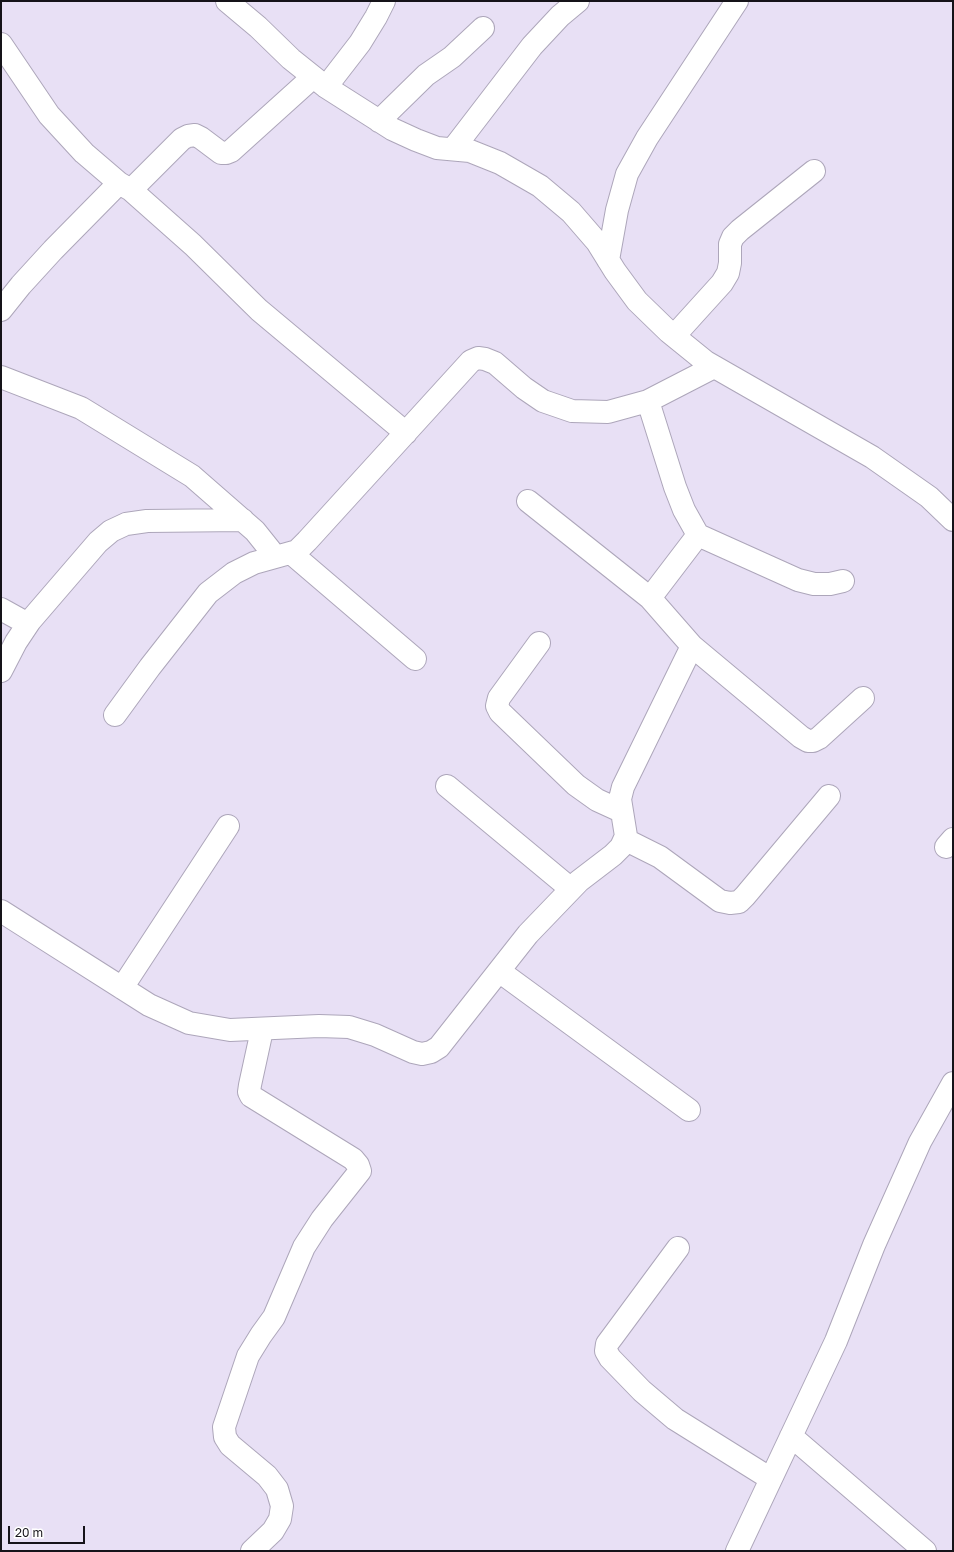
<!DOCTYPE html>
<html>
<head>
<meta charset="utf-8">
<style>
  body { margin:0 }
  #map { position:relative; width:954px; height:1552px; overflow:hidden; background:#e8e0f5; font-family:"Golos Text",sans-serif }
  canvas { display:block }
  .frame { position:absolute; inset:0; border:2px solid #151319; pointer-events:none }
  .scale { position:absolute; left:8px; top:1526px; width:77px; height:18px; box-sizing:border-box; border:2px solid #151319; border-top:0; padding-left:5px; font-size:12px; line-height:14px; white-space:nowrap; color:#151319; -webkit-text-stroke:3px #fff; paint-order:stroke }
</style>
</head>
<body>
<div id="map">
<canvas width="954" height="1552"></canvas>
<div class="frame"></div>
<div class="scale">20 m</div>
</div>
<script>
const ctx = document.querySelector('canvas').getContext('2d');
ctx.lineJoin = 'round';
function toPath(rows) {
  const path = new Path2D();
  for (const r of rows) {
    path.moveTo(r[0], r[1]);
    for (let i = 2; i < r.length; i += 2) path.lineTo(r[i], r[i + 1]);
  }
  return path;
}
function stroke(path, color, width, dash) {
  ctx.strokeStyle = color;
  ctx.lineWidth = width;
  ctx.lineCap = dash ? 'butt' : 'round';
  ctx.setLineDash(dash || []);
  ctx.stroke(path);
}
const minor = toPath([
  [227,1,258,27,291,59,326,87,392,129,416,140,437,148,470,151,500,163,540,186,571,212,597,242,615,271,637,301,669,332,706,362,872,457,929,497,953,520],
  [1,44,49,115,84,153,119,183,131,190,193,245,259,310,406,433],
  [326,87,360,43,376,17,384,1],
  [379,121,426,75,452,57,483,28],
  [453,149,532,46,560,16,578,1],
  [131,190,182,139,188,136,195,135,201,138,221,153,226,153,231,151,313,77],
  [608,260,617,210,627,174,647,138,737,1],
  [1,310,21,285,53,250,119,183],
  [674,336,722,283,728,273,730,263,730,244,733,237,740,230,814,171],
  [1,377,81,408,192,476,255,531,275,556],
  [528,501,650,598],
  [698,535,798,580,814,584,830,584,843,581],
  [291,553,415,659],
  [1,609,28,624],
  [539,643,499,698,497,706,500,712,576,785,597,800,621,811],
  [692,646,801,737,808,741,813,741,819,738,863,698],
  [1,671,16,642,30,621,98,542,111,531,126,524,147,521,243,520],
  [115,715,150,667,208,593,234,573,254,563,297,551,307,541,471,361,478,358,485,359,495,363,524,388,543,401,572,411,608,412,648,401,714,367],
  [447,786,571,889],
  [624,841,632,843,660,857,720,901,730,903,739,902,745,896,829,796],
  [946,847,953,839],
  [1,911,149,1005,189,1023,230,1030,319,1026,349,1027,375,1035,413,1052,422,1054,431,1052,439,1047,528,934,579,881,613,855,621,847,626,836,620,799,623,787,692,646,650,598,698,535,684,510,675,487,648,401],
  [499,971,689,1110],
  [122,988,228,826],
  [678,1248,613,1336,607,1344,606,1351,610,1358,642,1391,675,1419,771,1479],
  [791,1436,925,1551],
  [252,1551,273,1531,280,1519,282,1506,277,1489,267,1476,230,1445,225,1437,224,1427,248,1356,261,1335,274,1317,304,1247,322,1219,360,1171,358,1165,353,1159,251,1096,249,1092,250,1085,262,1030],
  [737,1551,836,1341,874,1245,920,1142,953,1083]
]);
stroke(minor, '#ada6ba', 24);
stroke(minor, '#fff', 22);
</script>
</body>
</html>
